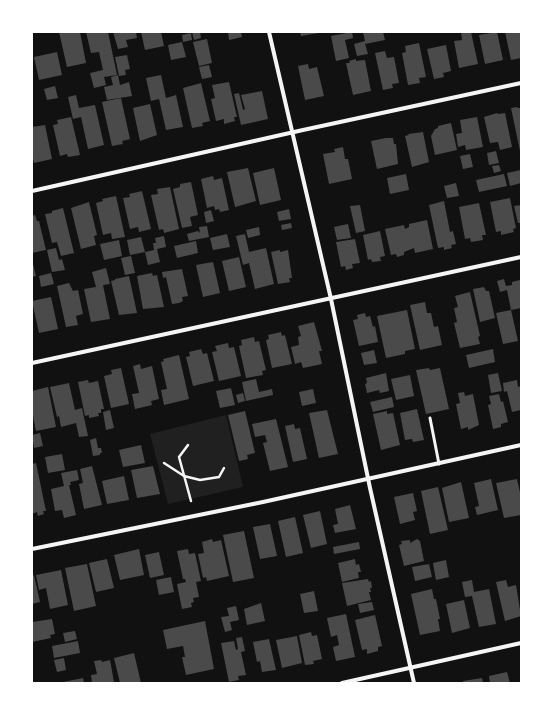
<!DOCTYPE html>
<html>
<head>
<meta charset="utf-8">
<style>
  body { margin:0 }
  #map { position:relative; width:553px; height:715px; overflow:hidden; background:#111; font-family:Barlow,sans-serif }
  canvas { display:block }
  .frame { position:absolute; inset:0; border:33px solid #fff; pointer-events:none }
</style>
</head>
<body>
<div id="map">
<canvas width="553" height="715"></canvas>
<div class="frame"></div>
</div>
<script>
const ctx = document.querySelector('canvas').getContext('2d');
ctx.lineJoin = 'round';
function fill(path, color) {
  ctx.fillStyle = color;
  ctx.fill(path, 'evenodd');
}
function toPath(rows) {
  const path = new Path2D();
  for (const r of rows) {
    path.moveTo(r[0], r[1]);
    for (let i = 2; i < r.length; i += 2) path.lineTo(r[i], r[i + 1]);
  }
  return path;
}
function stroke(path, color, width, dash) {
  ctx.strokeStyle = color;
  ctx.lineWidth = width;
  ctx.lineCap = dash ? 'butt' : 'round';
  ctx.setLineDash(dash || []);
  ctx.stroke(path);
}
fill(toPath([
  [226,415,243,487,168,504,150,434]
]), '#202020');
fill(toPath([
  [59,32,80,32,86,63,67,67],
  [86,32,108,32,117,75,104,77,106,85,94,88,90,73,103,70,99,52,91,53],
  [113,32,136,32,137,38,126,40,128,47,118,49],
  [141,32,161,32,164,46,145,50],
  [192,32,200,32,201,38,194,40],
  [228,32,241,32,242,37,229,40],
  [300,32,318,32,319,33,301,36],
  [352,32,353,38,345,40,349,58,336,61,331,36],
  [363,32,383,32,385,40,365,44,368,54,357,56,354,44,365,41],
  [461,32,471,32,478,64,459,68,454,41,462,40],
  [497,32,503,60,485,64,479,35],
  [505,32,521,32,521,58,511,60],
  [191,33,192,40,183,42,182,35],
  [207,39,212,63,199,66,193,42],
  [182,42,186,57,171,60,168,45],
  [419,43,426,77,419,78,420,83,408,85,402,53,406,52,405,46],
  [446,45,451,71,443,73,444,77,434,79,427,49],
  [385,51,387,58,394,57,399,83,392,84,393,88,383,90,375,53],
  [57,52,62,75,39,80,34,57],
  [127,55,130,69,125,70,126,75,119,76,115,57],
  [356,59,356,61,365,60,371,91,353,95,346,63,350,63,349,61],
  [308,64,309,69,317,67,324,96,305,100,298,66],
  [209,65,212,77,202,79,199,67],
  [118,75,120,85,129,82,132,96,107,100,104,87,113,85,111,77],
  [161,75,166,98,176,95,183,127,166,130,159,99,151,101,146,78],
  [229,82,237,117,234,117,235,121,224,124,224,119,216,121,211,99,215,98,212,85],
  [201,83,210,121,202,123,203,126,192,128,183,88],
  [55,86,58,98,47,100,44,89],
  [262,91,268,119,241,125,234,94,239,93,243,110,245,109,241,95],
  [76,95,79,108,95,105,104,145,88,149,81,117,73,119,68,97],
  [121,98,130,139,122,141,123,144,112,146,102,102],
  [150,104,157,135,140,141,133,108],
  [517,107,518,108,521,108,520,151,511,108],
  [497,113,498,114,505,113,512,147,500,150,498,142,490,143,484,117],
  [71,117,80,155,68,157,67,154,60,156,53,125,58,124,57,120],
  [477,117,483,147,466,150,465,145,458,147,456,134,462,133,460,120],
  [451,123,457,150,435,155,431,136,435,129,438,128,438,126],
  [45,125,52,159,34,163,32,155,32,127],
  [423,132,429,162,412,167,405,136,409,135,408,134],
  [386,138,393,138,394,144,396,144,398,164,377,169,371,141],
  [343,147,345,159,348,159,352,179,329,184,323,154,335,152,334,149],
  [496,151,499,163,489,165,487,153],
  [470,154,473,167,463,169,460,156],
  [499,165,501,171,494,173,492,166],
  [248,168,256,201,235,207,227,172],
  [274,168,281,200,260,205,253,173],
  [521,170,521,183,510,186,507,173],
  [406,174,409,190,390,194,387,178],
  [504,174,507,186,479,192,476,180],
  [213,176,214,180,222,178,229,210,220,212,219,209,215,210,214,206,207,208,201,179],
  [191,182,198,215,190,217,192,226,182,228,173,189,180,187,180,184],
  [456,183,459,196,447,198,444,186],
  [170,187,179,229,164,233,163,229,159,230,151,195,158,194,157,189],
  [142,191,151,229,139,232,138,227,130,229,123,198,130,197,129,194],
  [116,196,125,237,112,239,111,233,103,235,96,203,103,201,102,199],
  [510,198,516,228,513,229,514,232,501,235,501,231,496,232,490,202],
  [444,201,450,232,453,231,456,244,451,245,452,248,444,250,444,247,438,248,429,205],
  [89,202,97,235,94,236,96,245,81,249,71,208],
  [479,203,486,235,482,235,483,240,471,242,470,238,465,239,459,207],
  [360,205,365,231,356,233,350,206],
  [521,205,521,223,518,223,514,206],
  [63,208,74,253,61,256,57,242,52,243,45,214,52,213,52,211],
  [289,209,291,219,279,221,277,212],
  [211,210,214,221,206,223,204,212],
  [35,215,37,221,39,221,46,250,32,253,32,216],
  [427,220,433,249,415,253,414,248,404,252,404,255,397,257,396,254,391,255,385,229,404,225,405,229,409,227,409,224],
  [291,223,292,228,282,230,281,225],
  [348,224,351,238,337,240,334,227],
  [207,226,209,237,189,241,187,234,198,231,200,233,199,227],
  [259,227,260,235,248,238,246,230],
  [380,231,385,256,380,257,381,261,372,262,371,259,368,260,363,235],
  [227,234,230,247,213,250,210,238],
  [245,234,249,252,266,248,274,284,255,289,249,263,243,265,236,236],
  [164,236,166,247,157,249,160,262,148,265,145,252,130,255,127,240,141,237,145,252,154,250,153,243,156,243,155,238],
  [355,239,360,263,352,264,353,268,346,270,345,266,341,267,336,242],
  [119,240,122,256,104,260,100,244],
  [196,241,198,253,177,258,174,246],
  [56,248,59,260,62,259,65,270,52,272,47,250],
  [280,250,280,252,288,250,292,278,289,278,290,282,278,284,271,252],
  [131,256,135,273,125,275,121,258],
  [239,257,246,287,229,291,222,261],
  [32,260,36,276,32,277],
  [213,262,220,293,203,297,196,265],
  [106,268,110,284,103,285,110,319,91,322,84,289,96,287,92,272],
  [182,269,188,296,182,297,183,301,179,303,172,304,166,277,163,278,162,272],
  [51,273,54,284,41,287,39,276],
  [152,273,153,276,157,275,164,307,143,309,137,276],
  [129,276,137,313,119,315,111,281,115,280,115,279],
  [504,279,506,286,512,285,512,282,520,280,521,308,511,310,518,341,503,344,496,313,511,310,507,290,500,292,497,281],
  [69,283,73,291,78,290,83,314,76,316,78,325,66,327,57,286],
  [484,287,486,291,489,291,495,318,480,322,473,289],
  [470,292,480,336,478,337,480,344,460,348,454,323,457,322,454,308,458,307,455,296],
  [51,297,58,329,39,333,32,301],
  [425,302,427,313,431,313,434,327,438,326,442,345,420,350,410,305],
  [407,310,415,349,405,351,405,354,386,358,377,316],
  [365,313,366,317,370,316,373,327,375,326,378,342,359,346,353,320,358,319,357,315],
  [314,322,322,351,319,351,322,364,303,368,301,362,295,364,291,347,299,345,298,337,301,336,298,326],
  [281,332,282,336,285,335,292,364,272,368,266,340,269,339,268,335],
  [254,337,255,342,259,341,266,370,262,371,263,375,246,378,239,346,242,345,241,340],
  [228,343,229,348,234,347,241,376,219,381,212,352,217,351,215,346],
  [201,349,203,354,207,353,214,381,193,386,186,357,190,356,189,352],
  [493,349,495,362,469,368,466,355],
  [374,350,377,363,364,365,361,353],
  [179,355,189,399,164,405,161,390,167,389,161,362,164,361,163,359],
  [140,364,141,369,152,366,159,399,151,401,152,405,135,409,132,394,139,393,133,366],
  [121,368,129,404,111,408,104,376,112,374,111,370],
  [429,368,430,370,440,368,449,409,426,414,416,370],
  [386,373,389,391,380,393,379,390,367,393,365,384,367,383,366,378],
  [498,373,502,391,491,393,488,375],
  [410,375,414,396,396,400,391,379],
  [256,379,259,392,272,389,273,395,246,401,242,382],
  [88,380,89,383,98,381,104,409,101,409,101,413,98,413,99,416,89,418,89,415,85,416,78,382],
  [517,380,518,387,521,386,521,410,512,412,507,391,504,392,503,383],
  [69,383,75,410,82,408,88,436,79,437,76,423,61,427,59,416,57,417,50,387],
  [48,387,56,427,36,431,32,411,32,391],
  [231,388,235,405,220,408,216,391],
  [313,389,316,403,302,406,299,392],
  [464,392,465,396,473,394,479,425,468,430,468,427,461,429,456,404,460,403,458,393],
  [243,393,245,401,238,403,236,395],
  [499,394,501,402,503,401,508,422,501,424,501,427,493,429,488,405,491,404,489,396],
  [392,397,394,407,373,412,370,402],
  [417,409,424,440,413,442,412,439,405,440,400,413],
  [110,410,114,428,106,430,103,412],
  [327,410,338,454,319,458,309,413],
  [245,411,255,453,247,455,248,459,239,461,228,415],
  [387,411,387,414,393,413,400,445,381,450,373,414],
  [276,419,288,467,270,471,263,443,267,442,265,435,255,437,252,424],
  [294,424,295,429,300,428,307,459,293,462,285,426],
  [40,433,43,446,34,448,32,435],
  [96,438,98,448,101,448,102,453,100,453,100,455,93,456,90,440],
  [141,445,145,463,123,467,119,450],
  [62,454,65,470,48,473,45,457],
  [36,463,46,511,43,511,44,514,38,516,37,512,32,514,32,464],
  [92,466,102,505,84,509,79,484,83,483,80,469],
  [153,466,160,494,137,498,131,470],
  [77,470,79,480,70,482,71,485,69,485,76,515,64,518,62,510,55,511,51,489,64,486,61,473],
  [124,476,129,500,107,504,102,481],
  [491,479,498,510,477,515,475,507,479,506,474,483],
  [517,479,521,497,521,515,504,518,496,483],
  [461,482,469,518,449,522,442,488],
  [438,487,448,530,430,534,421,491],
  [413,493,417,511,413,512,415,520,400,524,394,497],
  [350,505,356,529,335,533,333,525,338,524,335,509],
  [320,511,327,544,311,548,303,515],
  [295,517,303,553,286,557,278,521],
  [270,524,277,556,260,559,253,527],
  [244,531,254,578,233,582,223,535],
  [212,539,213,542,221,540,229,576,207,581,206,577,203,578,198,554,204,553,202,542],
  [417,539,420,541,424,561,404,566,399,545,402,544,401,541,410,540,410,543],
  [359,542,360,549,334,554,333,547],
  [139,549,144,575,120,580,114,555],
  [188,549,189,554,195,553,201,581,196,582,199,597,193,598,194,602,191,603,192,607,182,609,177,584,186,582,185,579,183,579,177,551],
  [159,552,164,575,150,578,145,555],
  [107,559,114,588,96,592,89,563],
  [355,559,356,565,359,564,361,572,358,572,359,578,342,582,338,563],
  [446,560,449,577,436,580,433,563],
  [87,564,96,606,74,611,65,568],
  [429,564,432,577,415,581,412,567],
  [61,570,68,605,50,609,46,588,39,590,36,575],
  [34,575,40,602,32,604,32,576],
  [171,577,174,592,159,595,156,580],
  [368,579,369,582,371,581,372,588,370,588,371,592,369,592,371,600,347,606,342,583],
  [472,580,474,592,489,589,496,624,479,627,472,596,465,597,462,582],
  [506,580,508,587,516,585,521,616,505,621,496,582],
  [432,589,434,599,436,599,440,619,438,619,440,631,420,635,411,594],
  [314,591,318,611,304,613,300,594],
  [464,600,470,628,452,633,446,604],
  [372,602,374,610,360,613,358,604],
  [261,603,265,621,247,625,244,609],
  [236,606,239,620,230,622,232,630,225,632,221,617,229,616,227,608],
  [346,614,355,657,336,661,333,647,339,645,337,635,331,637,327,618],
  [375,615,382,646,378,647,378,651,367,654,367,649,362,650,355,620],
  [52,619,55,634,50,635,51,638,32,642,32,622],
  [205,621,214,669,186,675,182,657,185,657,183,646,167,649,163,630],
  [75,631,77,639,65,642,63,633],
  [311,632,312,636,317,635,322,659,313,661,314,664,305,665,299,635],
  [297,636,302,663,282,668,276,640],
  [242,637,245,651,241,652,246,675,238,676,239,680,229,682,221,643,234,641,236,650,238,649,236,638],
  [269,639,276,670,262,672,260,661,257,662,253,642],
  [78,641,80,653,54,658,52,646],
  [134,653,141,683,120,683,114,658],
  [64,658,66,670,57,672,54,660],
  [101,660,102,662,110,660,114,682,92,683,91,675,97,674,94,661],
  [507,672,510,683,490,683,489,676],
  [83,678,84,683,63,683,63,682],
  [482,678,483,683,463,683,463,681]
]), '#4a4a4a');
stroke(toPath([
  [188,445,179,457,191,501],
  [164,463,184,476,200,480,219,477,224,468]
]), '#f5f5f5', 2.5);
stroke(toPath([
  [430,418,439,464]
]), '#f5f5f5', 3);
stroke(toPath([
  [269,32,331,299,370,488,414,683],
  [32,191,303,130,521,83],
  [32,363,521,257],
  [32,549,263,502,521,445],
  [342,683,521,643]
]), '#f5f5f5', 4);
</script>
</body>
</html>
